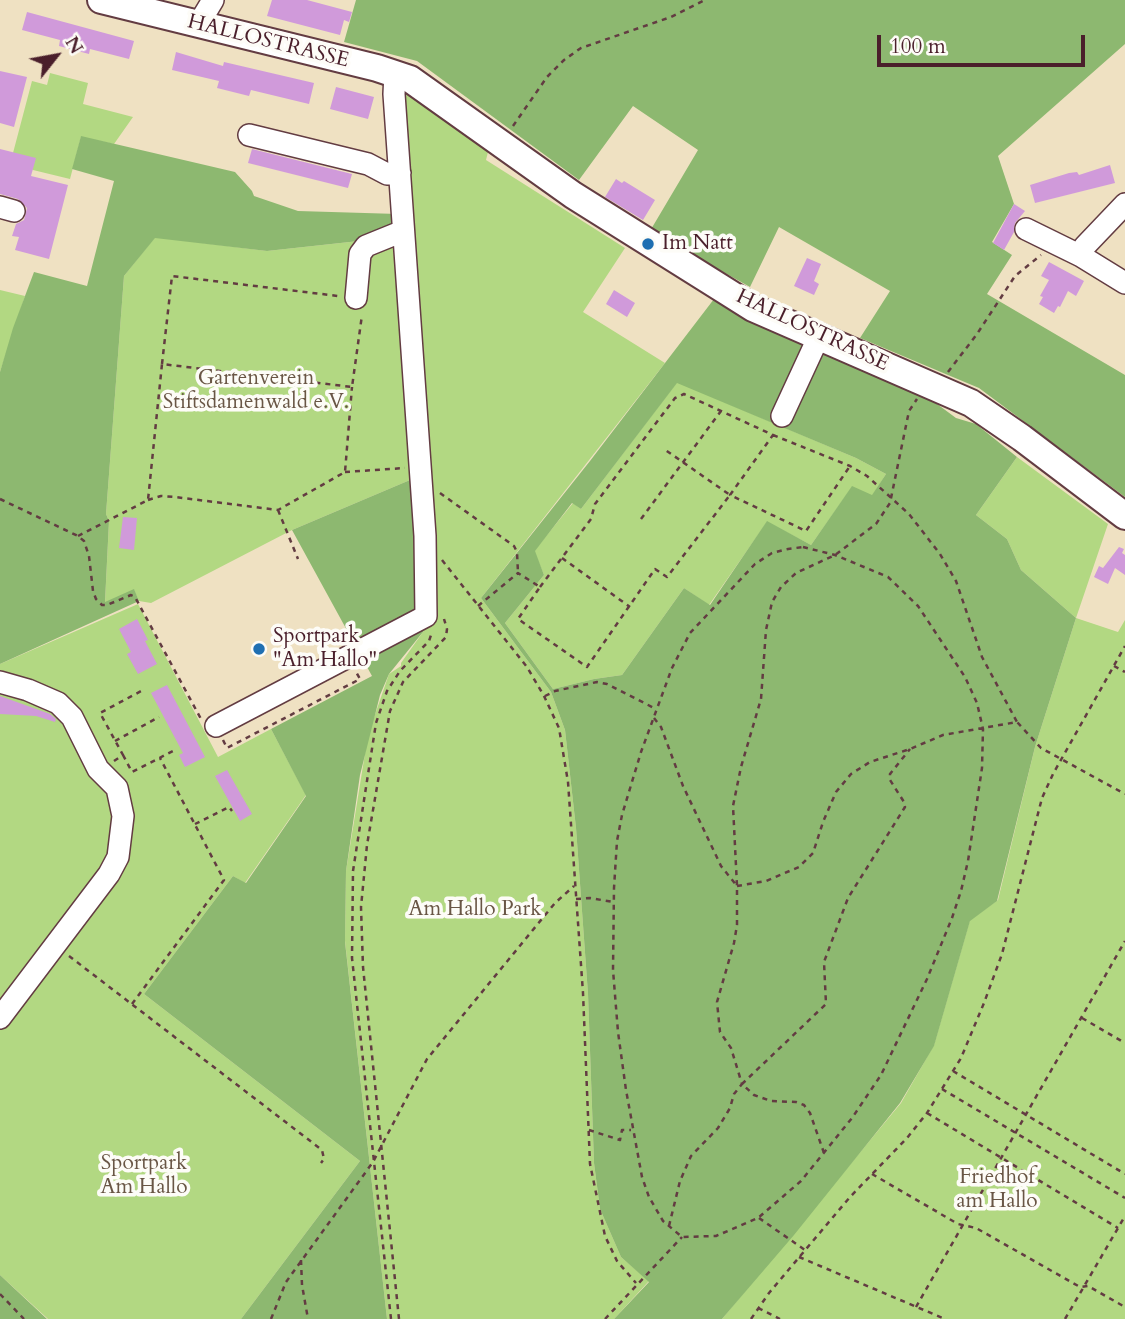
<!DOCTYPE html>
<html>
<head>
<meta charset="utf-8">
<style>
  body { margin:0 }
  #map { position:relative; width:1125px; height:1319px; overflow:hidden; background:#efe1c2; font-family:Cardo,serif }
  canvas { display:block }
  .north { position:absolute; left:21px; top:21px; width:70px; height:70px; -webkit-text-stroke:5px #fdfcf7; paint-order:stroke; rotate:59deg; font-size:19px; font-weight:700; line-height:28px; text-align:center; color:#4a1f2b }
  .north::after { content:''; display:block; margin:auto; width:24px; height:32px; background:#4a1f2b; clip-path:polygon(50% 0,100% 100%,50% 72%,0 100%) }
  .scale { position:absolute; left:877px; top:35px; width:208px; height:32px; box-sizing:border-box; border:4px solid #4a1f2b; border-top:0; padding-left:9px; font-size:21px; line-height:24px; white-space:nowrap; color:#4a1f2b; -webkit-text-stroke:5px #fdfcf7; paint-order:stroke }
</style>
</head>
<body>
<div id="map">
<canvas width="1125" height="1319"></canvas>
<div class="north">N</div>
<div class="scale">100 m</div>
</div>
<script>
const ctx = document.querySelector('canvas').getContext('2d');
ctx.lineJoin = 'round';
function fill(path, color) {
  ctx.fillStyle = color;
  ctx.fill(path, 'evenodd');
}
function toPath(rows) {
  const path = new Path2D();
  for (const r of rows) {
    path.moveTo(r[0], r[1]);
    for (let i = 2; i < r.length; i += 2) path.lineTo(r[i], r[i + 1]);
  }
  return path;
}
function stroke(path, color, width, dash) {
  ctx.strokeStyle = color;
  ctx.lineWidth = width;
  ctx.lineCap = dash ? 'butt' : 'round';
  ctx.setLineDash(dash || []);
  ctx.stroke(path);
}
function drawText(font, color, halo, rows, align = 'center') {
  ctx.font = font + ' Cardo,serif';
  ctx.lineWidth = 7;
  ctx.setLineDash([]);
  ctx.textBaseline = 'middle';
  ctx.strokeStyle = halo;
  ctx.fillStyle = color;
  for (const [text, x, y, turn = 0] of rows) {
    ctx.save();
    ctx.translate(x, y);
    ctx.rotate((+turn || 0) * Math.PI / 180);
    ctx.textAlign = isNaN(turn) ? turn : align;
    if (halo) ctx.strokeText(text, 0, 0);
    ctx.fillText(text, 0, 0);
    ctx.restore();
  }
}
fill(toPath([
  [50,73,88,83,83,104,133,117,114,144,81,137,70,179,33,170,13,153,32,81,47,85],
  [397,78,491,140,486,160,625,248,583,312,665,363,481,598,551,692,565,730,576,828,588,994,594,1163,600,1209,621,1257,649,1281,614,1319,387,1319,345,941,346,871,368,735,389,674,401,666,401,663,423,632,428,615],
  [400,229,397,261,410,480,292,530,151,603,139,601,134,590,105,603,109,521,106,514,124,276,155,237,267,251,368,240],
  [0,290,25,296,0,372],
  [677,382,856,458,886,474,872,496,852,487,811,545,767,522,709,605,684,588,622,675,594,679,553,689,505,623,544,575,534,551,573,503,581,509],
  [1017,457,1108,524,1076,618,1118,632,1125,620,1125,1319,722,1319,901,1103,934,1045,970,920,998,900,1035,747,1076,618,1021,570,1007,539,976,515],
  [138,604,218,757,271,729,306,795,245,883,233,876,144,994,360,1161,241,1319,48,1319,0,1275,0,664]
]), '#b2d882');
fill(toPath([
  [356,0,1125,0,1125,44,998,156,1014,204,992,242,1012,255,987,294,1125,375,1125,497,979,388,860,338,890,291,779,227,750,287,650,231,698,150,633,106,579,180,417,61,344,42],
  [81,136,235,172,252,191,254,196,298,211,398,214,400,229,368,240,267,251,155,238,124,276,106,514,109,521,105,602,134,589,139,601,0,664,0,372,13,328,34,272,87,286,114,181,72,169],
  [714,299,812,348,933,401,956,418,976,424,1017,457,976,515,1007,539,1021,570,1076,618,1035,747,997,901,970,921,934,1046,900,1103,794,1235,722,1319,614,1319,649,1282,621,1257,600,1209,594,1163,588,994,576,828,565,730,551,692,481,598,590,461],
  [677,383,856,458,886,474,872,495,852,486,811,545,767,521,710,605,684,588,622,675,594,679,553,689,505,623,544,575,535,551,572,503,581,509],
  [410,480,419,484,427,602,423,632,389,674,380,695,360,775,346,871,345,942,387,1319,241,1319,360,1161,144,994,233,876,246,883,306,796,271,729,372,676,292,530],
  [0,1275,47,1319,48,1319,0,1319]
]), '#8db870');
fill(toPath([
  [272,0,307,0,352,12,349,22,344,20,340,35,267,16],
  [27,12,134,41,129,59,90,49,89,54,59,46,60,40,22,30],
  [176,52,223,66,224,62,314,83,309,104,251,90,249,96,217,88,219,81,172,70],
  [0,71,27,77,14,127,0,123],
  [336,87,374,97,368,119,330,109],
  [0,149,36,158,31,176,68,185,49,259,15,250,19,237,12,236,16,224,24,220,27,208,18,199,0,194],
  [252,149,352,174,348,188,248,163],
  [1110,165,1115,183,1035,203,1030,185,1069,173,1077,172,1079,175],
  [616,179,622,183,624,181,655,200,643,220,605,197],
  [1014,204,1025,211,1015,223,1014,232,1004,250,993,243],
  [807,258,821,264,814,281,819,284,814,295,794,286],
  [1049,262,1084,281,1076,296,1068,291,1060,307,1058,306,1054,313,1039,304,1043,297,1040,296,1049,280,1041,276],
  [614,290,635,303,627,317,606,304],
  [123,517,137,518,134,550,119,548],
  [1119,547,1124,549,1122,553,1125,555,1125,575,1115,568,1108,584,1094,577,1099,566,1103,568],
  [137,619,148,640,145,641,157,664,138,674,127,654,131,652,119,629],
  [167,685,205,757,185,767,179,755,183,753,151,693],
  [0,696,50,714,56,719,55,722,36,716,0,714],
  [227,770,252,814,240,821,215,776]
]), '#d09ada');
const minor = toPath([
  [198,25,213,0],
  [249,135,368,164,387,174,400,173],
  [0,207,14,211],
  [1026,229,1081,256,1125,283],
  [1081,256,1085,246,1125,204],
  [356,298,360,254,366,246,403,231],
  [782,416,819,336],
  [0,682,28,690,58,703,72,717,98,769,117,788,123,816,118,857,109,874,0,1018],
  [216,726,426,616,425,536,394,94,395,73]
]);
const major = toPath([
  [101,0,377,68,410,79,573,195,726,291,753,308,971,403,1022,438,1125,516]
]);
stroke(minor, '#633c42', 24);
stroke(major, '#633c42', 30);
stroke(toPath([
  [513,126,547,77,564,60,581,48,671,17,705,0],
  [162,364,172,276,338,296],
  [948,372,977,334,1015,276,1041,255],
  [773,435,850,466,867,476,909,514,940,554,956,581,982,657,1017,722],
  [345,472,405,468],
  [440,493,514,546,517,552,518,573],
  [0,499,78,536,84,541,89,556,93,591,96,599,102,605,107,605,131,595,135,597,201,719],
  [148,500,161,496,175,497,278,510,345,472,352,387],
  [278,510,298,559],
  [641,519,721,411],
  [78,536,148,500,162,364,352,387,362,315],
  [803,547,835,555,888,577,918,606,965,677,977,703,983,729,982,768,968,861,961,891,952,918,927,979,881,1075,852,1118,801,1181,758,1218,716,1236,682,1237,663,1221,649,1197,642,1177,626,1090,618,1032,613,970,614,888,617,841,622,815,641,752,672,668,690,633,755,564,772,553,788,549,803,547],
  [562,558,630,607],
  [442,560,527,667,544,696,559,728,568,782,583,993,590,1164,605,1236,617,1261,636,1283],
  [540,587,591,519,595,504,675,398,684,394,773,435,730,495,806,531,850,466],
  [478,606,518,573,540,587,518,619,587,667,655,569,667,577,730,495,664,449],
  [1114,666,1125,672],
  [545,696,555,691,597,682,607,684,656,709],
  [654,718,661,727,683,786,721,866,737,886],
  [223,740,227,748,360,679,355,670],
  [115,741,159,717],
  [123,755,132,772,177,749],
  [114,761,123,755,100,713,145,689],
  [195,824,229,807,232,811],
  [737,886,766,881,799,867,813,853,823,822,836,792,851,774,870,762,910,749,943,735,1017,722,1041,748,1125,794],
  [576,899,590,898,613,902],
  [69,956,322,1150,324,1159,321,1163],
  [132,1004,224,880,160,758],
  [1082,1018,1125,1043],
  [953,1071,1125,1174],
  [942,1089,1125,1198],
  [927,1113,1118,1228],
  [589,1130,620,1140,622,1130,631,1130],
  [824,1153,810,1113,804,1105,796,1102,771,1101,754,1095,742,1084,826,1004,824,962,848,898,905,807,904,802,890,780,890,774,910,749],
  [872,1174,958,1224,976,1228,1080,1287,1088,1286,1125,1307],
  [759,1218,805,1250],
  [669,1226,680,1181,691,1156,718,1128,730,1108,734,1094,742,1084,731,1048,720,1032,717,1002,734,943,737,925,737,886,733,806,741,767,761,699,766,630,772,602,781,587,796,573,835,555,876,524,890,503,909,411,917,399],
  [799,1257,945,1319],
  [301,1260,302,1285,308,1319],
  [0,1294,24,1319],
  [916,1307,1125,941],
  [758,1308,780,1319],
  [271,1319,286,1282,373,1162,427,1059,555,903,574,886],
  [391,1319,352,958,353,871,376,723,387,691,400,671,429,641,432,632],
  [399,1319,363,967,361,907,367,845,390,711,403,682,446,637,447,629,444,619],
  [605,1319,682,1237],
  [751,1319,769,1293,850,1197,907,1138,927,1113,961,1058,984,1003,1002,954,1042,798,1053,774,1125,646],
  [1065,1319,1125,1216]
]), '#633c42', 2.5, [5, 5]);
stroke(minor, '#fff', 21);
stroke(major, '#fff', 26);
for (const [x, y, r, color] of [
  [648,244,7,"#1f6fb2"],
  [259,649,7,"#1f6fb2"]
]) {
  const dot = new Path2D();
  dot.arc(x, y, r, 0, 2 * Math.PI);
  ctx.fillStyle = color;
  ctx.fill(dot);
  stroke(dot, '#fdfcf7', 2.5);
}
drawText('21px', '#4a1f2b', '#fdfcf7', [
  ["HALLOSTRASSE",268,42,14],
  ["HALLOSTRASSE",812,331,25]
]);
drawText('21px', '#4a1f2b', '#fdfcf7', [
  ["Im Natt",662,244],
  ["Sportpark",273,637],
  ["\"Am Hallo\"",273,661]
], 'left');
drawText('21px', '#695645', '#fdfcf7', [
  ["Gartenverein",256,379],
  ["Stiftsdamenwald e.V.",256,403],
  ["Am Hallo Park",475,910],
  ["Sportpark",144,1164],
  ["Am Hallo",144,1188],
  ["Friedhof",997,1178],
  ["am Hallo",997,1202]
]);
</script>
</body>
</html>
